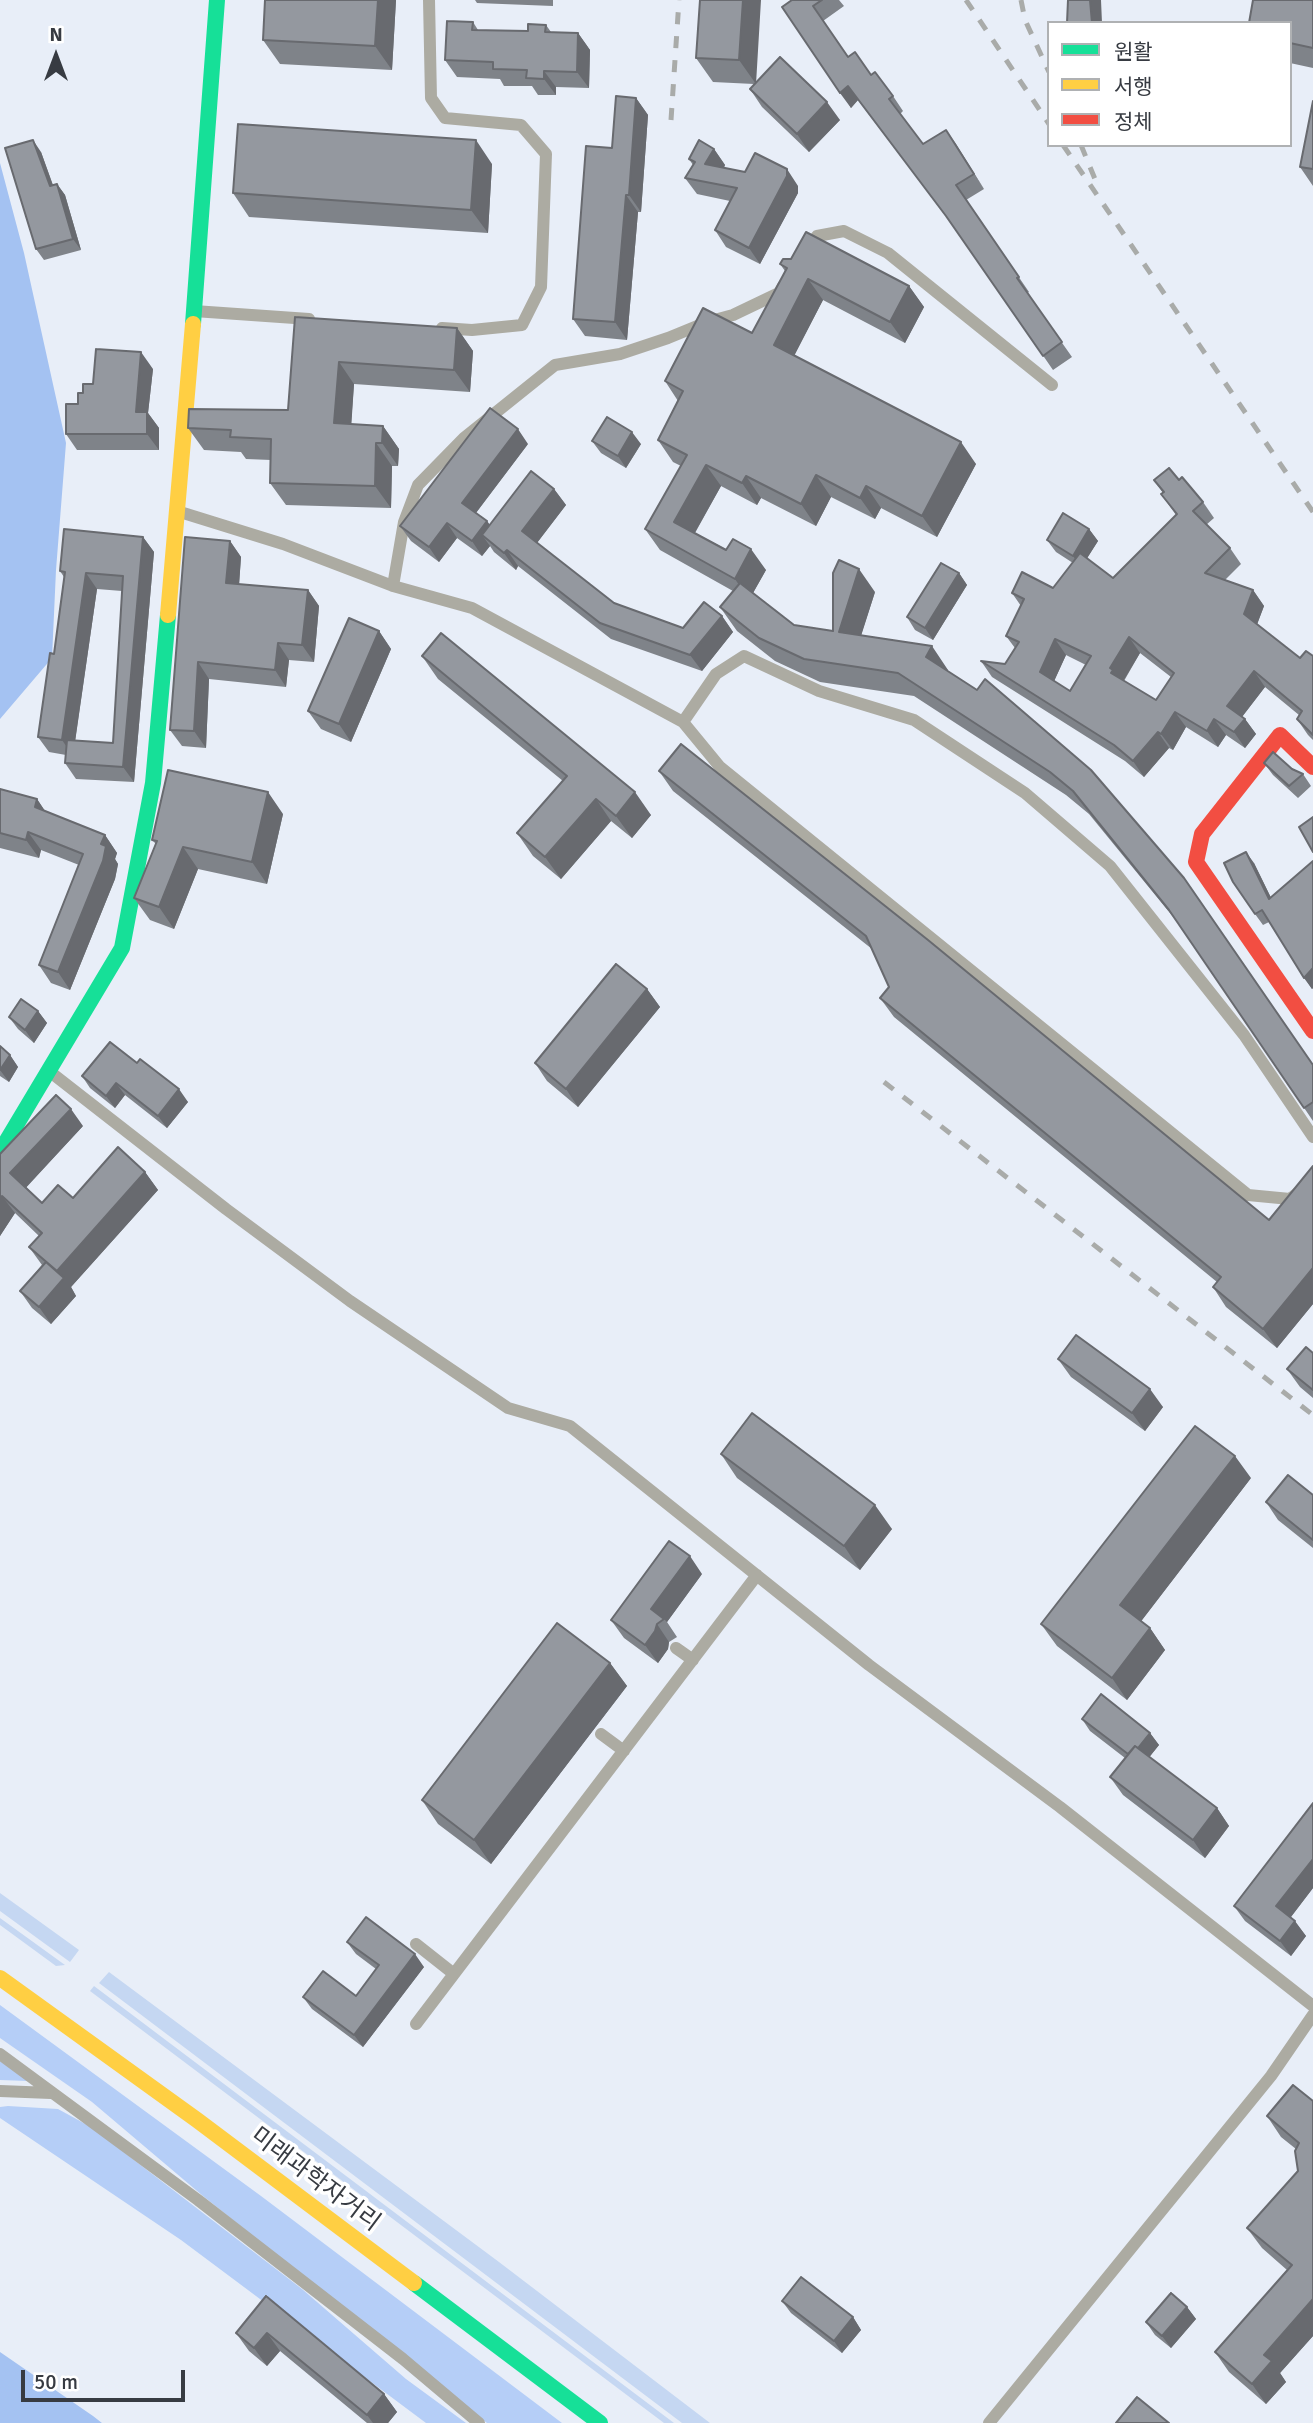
<!DOCTYPE html>
<html>
<head>
<meta charset="utf-8">
<style>
  body { margin:0 }
  #map { position:relative; width:1313px; height:2423px; overflow:hidden; background:#e8eef8; font-family:Signika,"Noto Sans KR",sans-serif }
  canvas { display:block }
  .legend { position:absolute; left:1047px; top:21px; width:245px; height:126px; box-sizing:border-box; background:#fff; border:2px solid #afb1b3; margin:0; padding:9px 12px; list-style:none; font-size:21px; color:#373b42 }
  .legend li { display:flex; align-items:center; gap:14px; height:35px }
  .legend b { width:35px; border:2px solid #afb1b3 }
  .north { position:absolute; left:21px; top:21px; width:70px; height:70px; -webkit-text-stroke:5px #fff; paint-order:stroke; rotate:0deg; font-size:19px; font-weight:700; line-height:28px; text-align:center; color:#373b42 }
  .north::after { content:''; display:block; margin:auto; width:24px; height:32px; background:#373b42; clip-path:polygon(50% 0,100% 100%,50% 72%,0 100%) }
  .scale { position:absolute; left:21px; top:2370px; width:164px; height:32px; box-sizing:border-box; border:4px solid #373b42; border-top:0; padding-left:9px; font-size:21px; line-height:24px; white-space:nowrap; color:#373b42; -webkit-text-stroke:5px #fff; paint-order:stroke }
</style>
</head>
<body>
<div id="map">
<canvas width="1313" height="2423"></canvas>
<ul class="legend">
<li><b style="height:9px;background:#16e098"></b>원활</li>
<li><b style="height:9px;background:#ffcf43"></b>서행</li>
<li><b style="height:9px;background:#f24e42"></b>정체</li>
</ul>
<div class="north">N</div>
<div class="scale">50 m</div>
</div>
<script>
const ctx = document.querySelector('canvas').getContext('2d');
ctx.lineJoin = 'round';
function fill(path, color) {
  ctx.fillStyle = color;
  ctx.fill(path, 'evenodd');
}
function toPath(rows) {
  const path = new Path2D();
  for (const r of rows) {
    path.moveTo(r[0], r[1]);
    for (let i = 2; i < r.length; i += 2) path.lineTo(r[i], r[i + 1]);
  }
  return path;
}
function stroke(path, color, width, dash) {
  ctx.strokeStyle = color;
  ctx.lineWidth = width;
  ctx.lineCap = dash ? 'butt' : 'round';
  ctx.setLineDash(dash || []);
  ctx.stroke(path);
}
function drawText(font, color, halo, rows, align = 'center') {
  ctx.font = font + ' Signika,"Noto Sans KR",sans-serif';
  ctx.lineWidth = 7;
  ctx.setLineDash([]);
  ctx.textBaseline = 'middle';
  ctx.strokeStyle = halo;
  ctx.fillStyle = color;
  for (const [text, x, y, turn = 0] of rows) {
    ctx.save();
    ctx.translate(x, y);
    ctx.rotate((+turn || 0) * Math.PI / 180);
    ctx.textAlign = isNaN(turn) ? turn : align;
    if (halo) ctx.strokeText(text, 0, 0);
    ctx.fillText(text, 0, 0);
    ctx.restore();
  }
}
fill(toPath([
  [0,1893,79,1950,70,1962,0,1911],
  [0,1918,65,1965,56,1966,0,1925],
  [109,1972,499,2262,710,2423,682,2423,99,1983],
  [94,1986,674,2423,664,2423,90,1991]
]), '#c5d7f2');
fill(toPath([
  [0,2005,261,2196,562,2423,487,2423,203,2196,92,2102,0,2038],
  [0,2061,28,2081,0,2080],
  [8,2106,58,2109,91,2127,302,2289,406,2379,466,2423,426,2423,181,2240,0,2118,0,2107]
]), '#b5cef7');
fill(toPath([
  [0,163,24,253,66,443,56,570,52,658,0,719],
  [0,2352,93,2416,102,2423,0,2423]
]), '#a4c2f2');
stroke(toPath([
  [429,0,431,98,445,118,521,125,546,154,541,287,522,325,472,330,442,328],
  [807,250,817,236,844,231,888,253,1052,385],
  [194,311,309,319],
  [180,512,283,544,393,586,472,608,683,722,720,767,1248,1195,1290,1199,1313,1181],
  [393,586,404,522,418,485,464,438,555,365,620,354,668,338,707,322,733,315,779,293,783,286],
  [683,722,716,674,744,656,819,691,914,720,1025,793,1110,866,1244,1035,1313,1137],
  [49,1071,226,1209,350,1301,508,1408,570,1426,869,1665,1060,1807,1313,2006],
  [676,1648,693,1660],
  [601,1734,624,1751],
  [416,1944,454,1974],
  [416,2024,757,1575],
  [0,2054,198,2200,403,2359,479,2423],
  [0,2091,51,2093],
  [989,2423,1271,2076,1313,2015]
]), '#acaba2', 12);
stroke(toPath([
  [193,324,217,0],
  [0,1152,122,948,153,783,168,615],
  [414,2283,600,2423]
]), '#16e098', 16);
stroke(toPath([
  [168,615,193,324],
  [0,1978,197,2120,414,2283]
]), '#ffcf43', 16);
stroke(toPath([
  [1313,767,1280,735,1202,834,1196,862,1313,1031]
]), '#f24e42', 16);
stroke(toPath([
  [966,0,1049,124],
  [1021,0,1025,20,1049,72],
  [671,120,679,0],
  [1063,145,1313,512],
  [1081,145,1097,184],
  [884,1082,1313,1415]
]), '#a9aba9', 5, [12, 12]);
fill(toPath([
  [396,0,392,70,280,64,263,40],
  [475,0,553,0,553,6,477,3],
  [700,0,756,82,840,120,809,152,762,107,750,89,754,84,713,82,696,58],
  [792,0,839,0,844,6,823,21,848,57,871,75,893,96,903,111,900,114,923,144,946,130,984,189,966,200,1029,292,1027,293,1072,357,1053,370,955,228,858,100,851,108],
  [1313,0,1313,68,1290,63,1290,23],
  [473,22,478,30,528,31,546,25,551,32,578,33,590,50,589,88,556,87,556,95,538,95,532,86,504,86,500,79,457,77,445,60],
  [636,98,648,115,641,212,638,212,627,340,585,336,573,319,612,148],
  [1313,101,1313,186,1300,167],
  [714,149,725,165,724,168,798,186,798,193,760,264,726,247,715,230,730,201,697,194,685,178,693,165,689,159],
  [41,152,53,185,57,184,65,195,81,250,44,260,36,249],
  [492,164,488,233,249,217,233,193],
  [780,264,909,286,924,307,905,343,823,300,794,355,976,464,937,537,881,508,875,519,831,497,816,526,761,498,757,505,721,486,695,533,766,570,753,593,794,625,833,631,875,592,861,635,948,670,948,671,977,690,985,679,1313,1065,1313,1121,1183,929,1089,814,1066,795,914,696,820,682,775,661,737,631,720,607,733,591,660,550,645,529,681,466,673,462,658,440,678,401,665,381,752,333,785,271],
  [295,317,457,328,473,351,470,392,354,384,351,424,383,426,399,449,398,466,392,466,391,508,286,505,270,483,271,460,246,459,241,452,204,450,188,428,288,410],
  [153,369,148,413,159,428,159,450,77,450,66,434,83,393,93,384],
  [592,441,641,444,626,468,601,453],
  [528,444,476,513,487,521,490,525,554,489,566,505,537,543,614,603,683,628,722,616,733,632,702,671,611,639,518,566,516,570,494,552,490,546,482,556,457,538,439,562,411,541,400,526],
  [1154,480,1179,480,1203,502,1214,518,1206,525,1230,548,1241,564,1225,580,1253,590,1264,606,1257,624,1300,658,1313,656,1313,740,1308,735,1297,719,1299,715,1265,687,1242,717,1245,719,1256,734,1245,748,1226,735,1218,747,1186,727,1173,750,1169,748,1144,777,1125,761,992,677,981,661,1005,664,1015,648,1006,636,1021,606,1012,593,1053,588,1073,563,1056,552,1047,540,1089,529,1098,541,1087,558,1113,578,1176,515,1161,494,1163,493],
  [1140,653,1171,677,1156,700,1124,681],
  [1066,655,1086,665,1070,691,1054,681],
  [143,537,154,552,134,782,76,779,65,763,66,755,49,752,38,737,54,654,64,577,60,571],
  [97,589,122,591,113,743,75,741],
  [230,541,241,557,239,584,308,590,319,606,314,662,289,660,286,687,209,679,206,748,182,746,170,730],
  [959,573,967,585,933,640,915,630,907,617],
  [379,631,391,649,351,742,321,729,308,711],
  [422,656,651,815,632,838,611,821,561,879,533,856,517,833,563,781,438,679],
  [1264,763,1303,774,1311,786,1298,798,1273,775],
  [659,771,1269,1220,1313,1166,1313,1304,1277,1348,1226,1307,1213,1287,1217,1282,894,1017,880,998,889,987,872,949,673,791],
  [0,789,37,799,45,811,105,835,117,853,115,859,118,864,115,879,70,990,51,983,39,965,79,865,41,850,39,858,0,848],
  [283,814,267,884,198,869,174,929,150,920,134,898,156,844,152,840],
  [1313,861,1313,988,1312,989,1269,922,1263,925,1255,914,1254,863,1271,898],
  [647,989,660,1007,578,1107,547,1081,535,1063],
  [38,1011,47,1023,34,1043,18,1029,9,1017],
  [0,1046,10,1055,18,1067,9,1082,0,1076],
  [137,1063,188,1102,167,1128,125,1095,115,1108,90,1088,82,1076],
  [83,1126,26,1187,42,1203,73,1198,145,1172,158,1190,71,1287,76,1296,51,1324,32,1308,20,1291,42,1265,29,1247,39,1236,15,1213,0,1236,0,1154],
  [1313,1353,1313,1398,1300,1387,1287,1369],
  [1058,1359,1163,1407,1145,1431,1071,1377],
  [721,1454,892,1529,860,1570,737,1478],
  [1251,1478,1141,1621,1150,1628,1165,1650,1127,1700,1057,1646,1041,1624],
  [1313,1495,1313,1548,1278,1520,1266,1502],
  [702,1574,667,1622,677,1637,669,1642,668,1649,658,1663,624,1638,611,1620],
  [610,1663,627,1686,491,1864,438,1824,422,1800],
  [1082,1719,1150,1733,1159,1745,1149,1757,1217,1808,1229,1826,1205,1858,1123,1795,1110,1777,1125,1758,1090,1731],
  [1313,1803,1313,1888,1291,1917,1306,1936,1291,1956,1245,1921,1234,1906],
  [347,1942,424,1967,363,2047,312,2009,303,1997,356,1996,376,1969,356,1954],
  [1313,2101,1313,2336,1280,2373,1286,2382,1266,2404,1229,2372,1215,2352,1287,2270,1262,2248,1247,2228,1298,2171,1296,2149,1281,2137,1267,2116],
  [266,2296,384,2394,397,2412,388,2423,367,2423,280,2351,267,2366,249,2351,236,2333],
  [782,2301,853,2317,861,2330,842,2353,791,2313],
  [1187,2307,1196,2319,1171,2348,1155,2335,1146,2322]
]), '#7f8389');
fill(toPath([
  [378,0,396,0,392,70,375,46],
  [743,0,761,0,756,84,739,60],
  [1090,0,1101,0,1102,23,1092,23],
  [578,33,590,50,589,88,577,72],
  [544,71,556,87,556,95,544,79],
  [848,86,858,100,851,108,840,93],
  [636,98,648,115,641,212,629,195],
  [827,102,840,120,809,152,797,134],
  [946,130,956,144,984,189,974,174],
  [33,140,41,152,57,197,50,186],
  [476,140,492,164,488,233,471,210],
  [714,149,725,165,717,180,705,164],
  [787,169,798,186,798,193,760,264,749,248],
  [57,184,65,195,81,250,73,239],
  [626,195,638,212,627,340,615,322],
  [808,279,823,300,789,366,774,345],
  [909,286,924,307,905,343,890,322],
  [457,328,473,351,470,392,454,370],
  [141,352,153,369,148,413,159,428,159,450,147,434,136,412],
  [339,362,354,384,350,445,334,423],
  [383,426,399,449,398,466,382,443],
  [518,429,528,444,472,518,462,503],
  [632,432,641,444,626,468,618,456],
  [961,442,976,464,937,537,922,516],
  [376,443,392,466,391,508,375,486],
  [706,465,721,486,689,543,674,522],
  [816,475,831,497,816,526,801,504],
  [746,476,761,498,757,505,742,483],
  [866,486,881,508,875,519,860,498],
  [554,489,566,505,533,548,522,531],
  [487,521,497,536,482,535,490,546,482,556,472,541],
  [447,523,457,538,439,562,429,547],
  [1089,529,1098,541,1081,568,1073,556],
  [143,537,154,552,134,782,123,767],
  [230,541,241,557,238,600,226,583],
  [751,549,766,570,749,600,735,579],
  [507,550,518,566,516,570,504,553],
  [859,569,875,592,855,655,839,632],
  [86,573,97,589,73,756,62,740],
  [959,573,967,585,933,640,925,628],
  [308,590,319,606,314,662,302,645],
  [1253,590,1264,606,1255,630,1244,614],
  [722,616,733,632,702,671,690,655],
  [379,631,391,649,351,742,339,724],
  [1129,637,1140,653,1122,683,1111,673,1110,668],
  [1055,639,1066,655,1051,688,1040,672],
  [278,643,289,660,286,687,275,670],
  [932,646,948,670,942,680,926,657],
  [198,662,209,679,206,748,194,731],
  [1254,671,1265,687,1238,722,1227,706],
  [1175,712,1186,727,1173,750,1161,734],
  [1214,719,1226,735,1218,747,1207,731],
  [1245,719,1256,734,1245,748,1234,732],
  [1158,732,1169,748,1144,777,1133,761],
  [268,792,283,814,267,884,252,862],
  [635,792,651,815,632,838,616,816],
  [37,799,49,817,35,807],
  [596,799,611,821,561,879,545,857],
  [28,832,41,850,39,858,26,840],
  [105,835,117,853,115,859,118,864,115,879,70,990,58,972],
  [183,847,198,869,174,929,159,907],
  [1246,852,1254,863,1277,910,1269,899],
  [1313,968,1313,988,1312,989,1304,978],
  [647,989,660,1007,578,1107,566,1089],
  [38,1011,47,1023,34,1043,25,1030],
  [10,1055,18,1067,9,1082,0,1070],
  [116,1083,125,1095,115,1108,106,1096],
  [179,1089,188,1102,167,1128,158,1116],
  [71,1109,83,1126,23,1191,10,1173],
  [145,1172,158,1190,71,1287,76,1296,51,1324,39,1307,57,1271],
  [2,1196,15,1213,0,1236,0,1199],
  [1313,1268,1313,1304,1277,1348,1263,1329],
  [1150,1389,1163,1407,1145,1431,1132,1413],
  [1235,1456,1251,1478,1136,1628,1120,1605],
  [875,1505,892,1529,860,1570,844,1546],
  [690,1556,702,1574,667,1622,664,1619,651,1609],
  [657,1624,669,1642,668,1649,658,1663,645,1645],
  [1150,1628,1165,1650,1127,1700,1112,1678],
  [610,1663,627,1686,491,1864,474,1840],
  [1150,1733,1159,1745,1140,1769,1131,1757],
  [1217,1808,1229,1826,1205,1858,1193,1840],
  [1313,1859,1313,1888,1287,1922,1276,1906],
  [1295,1921,1306,1936,1291,1956,1280,1941],
  [415,1954,424,1967,363,2047,354,2035],
  [1313,2299,1313,2336,1280,2373,1286,2382,1266,2404,1252,2384,1264,2355],
  [1187,2307,1196,2319,1171,2348,1162,2336],
  [853,2317,861,2330,842,2353,834,2341],
  [267,2333,280,2351,267,2366,254,2348],
  [384,2394,397,2412,388,2423,373,2423,367,2415]
]), '#686a6f');
const building = toPath([
  [265,0,378,0,375,46,263,40,265,0],
  [700,0,743,0,739,60,696,58,700,0],
  [792,0,822,0,813,6,848,57,855,52,871,75,875,72,893,96,889,99,923,144,946,130,974,174,956,185,1019,277,1017,278,1062,342,1043,356,946,216,848,86,840,93,782,7,792,0],
  [1068,0,1090,0,1092,23,1067,23,1068,0],
  [1253,0,1313,0,1313,48,1290,43,1290,23,1249,23,1253,0],
  [447,21,473,22,472,30,528,31,528,24,546,25,545,32,578,33,577,72,544,71,544,79,526,78,527,70,493,69,493,62,445,60,447,21],
  [780,57,827,102,797,134,750,89,780,57],
  [616,96,636,98,629,195,626,195,615,322,573,319,586,146,612,148,616,96],
  [1313,101,1313,169,1300,167,1313,101],
  [238,124,476,140,471,210,233,193,238,124],
  [33,140,50,186,57,184,73,239,36,249,5,148,33,140],
  [699,140,714,149,705,164,745,172,755,153,787,169,787,176,749,248,715,230,737,188,685,178,695,162,689,159,699,140],
  [806,232,909,286,890,322,808,279,774,345,961,442,922,516,866,486,860,498,816,475,801,504,746,476,742,483,706,465,674,522,726,550,733,539,751,549,735,579,645,529,687,455,658,440,683,391,665,381,703,308,752,333,787,268,780,264,783,259,791,259,806,232],
  [295,317,457,328,454,370,339,362,334,423,383,426,382,443,376,443,375,486,270,483,271,439,230,437,231,430,188,428,189,409,288,410,295,317],
  [96,349,141,352,136,412,147,412,147,434,66,434,66,404,78,404,78,393,83,393,83,384,93,384,96,349],
  [490,408,518,429,462,503,487,521,472,541,447,523,429,547,400,526,490,408],
  [607,417,632,432,618,456,592,441,607,417],
  [1169,468,1179,480,1182,477,1203,502,1193,511,1230,548,1205,573,1253,590,1244,614,1300,658,1306,651,1313,656,1313,735,1297,719,1302,711,1254,671,1227,706,1245,719,1234,732,1214,719,1207,731,1175,712,1161,734,1158,732,1133,761,1114,745,981,661,1005,664,1019,642,1006,636,1024,599,1012,593,1022,572,1053,588,1080,553,1113,578,1177,514,1161,494,1164,492,1154,480,1169,468],
  [1129,637,1174,673,1156,700,1111,673,1113,670,1110,668,1129,637],
  [1055,639,1091,656,1070,691,1040,672,1055,639],
  [531,471,554,489,522,531,614,603,683,628,704,602,722,616,690,655,600,623,507,550,504,553,482,535,531,471],
  [1063,513,1089,529,1073,556,1047,540,1063,513],
  [64,529,143,537,123,767,65,763,67,740,113,743,123,576,86,573,62,740,38,737,50,653,54,654,65,572,60,571,64,529],
  [185,537,230,541,226,583,308,590,302,645,278,643,275,670,198,662,194,731,170,730,185,537],
  [839,560,859,569,839,632,932,646,926,657,977,690,985,679,1091,770,1184,878,1313,1065,1313,1102,1304,1108,1169,910,1073,791,1050,772,898,673,804,659,759,638,720,607,740,583,794,625,833,631,833,573,839,560],
  [941,563,959,573,925,628,907,617,941,563],
  [349,618,379,631,339,724,308,711,349,618],
  [441,633,635,792,616,816,596,799,545,857,517,833,567,776,422,656,441,633],
  [681,744,928,940,1269,1220,1313,1166,1313,1268,1263,1329,1213,1287,1221,1277,880,998,889,987,866,936,659,771,681,744],
  [1273,752,1292,769,1303,774,1289,786,1264,763,1273,752],
  [168,770,268,792,252,862,183,847,159,907,134,898,157,841,152,840,168,770],
  [0,789,37,799,35,807,105,835,101,844,106,846,103,861,58,972,39,965,83,854,28,832,26,840,0,833,0,789],
  [1313,817,1313,852,1299,827,1313,817],
  [1246,852,1269,899,1313,861,1313,968,1304,978,1262,910,1255,914,1233,882,1224,863,1246,852],
  [616,964,647,989,566,1089,535,1063,616,964],
  [21,999,38,1011,25,1030,9,1017,21,999],
  [110,1042,137,1063,140,1059,179,1089,158,1116,116,1083,106,1096,82,1076,110,1042],
  [0,1046,10,1055,0,1070,0,1046],
  [56,1095,71,1109,10,1173,42,1203,58,1185,73,1198,118,1147,145,1172,57,1271,29,1247,42,1233,2,1196,0,1199,0,1154,56,1095],
  [46,1262,64,1278,39,1307,20,1291,46,1262],
  [1076,1335,1150,1389,1132,1413,1058,1359,1076,1335],
  [1306,1347,1313,1353,1313,1390,1287,1369,1306,1347],
  [752,1413,875,1505,844,1546,721,1454,752,1413],
  [1195,1426,1235,1456,1120,1605,1150,1628,1112,1678,1041,1624,1195,1426],
  [1288,1475,1313,1495,1313,1540,1266,1502,1288,1475],
  [669,1541,690,1556,651,1609,664,1619,657,1624,655,1631,645,1645,611,1620,669,1541],
  [557,1623,610,1663,474,1840,422,1800,557,1623],
  [1101,1694,1150,1733,1138,1748,1135,1746,1128,1754,1082,1719,1101,1694],
  [1135,1746,1217,1808,1193,1840,1110,1777,1135,1746],
  [1313,1803,1313,1859,1276,1906,1295,1921,1280,1941,1234,1906,1313,1803],
  [366,1917,415,1954,354,2035,303,1997,323,1971,356,1996,379,1965,347,1942,366,1917],
  [1293,2085,1313,2101,1313,2299,1264,2355,1272,2361,1252,2384,1215,2352,1292,2265,1247,2228,1298,2171,1295,2151,1299,2143,1267,2116,1293,2085],
  [801,2277,853,2317,834,2341,782,2301,801,2277],
  [1171,2293,1187,2307,1162,2336,1146,2322,1171,2293],
  [266,2296,384,2394,367,2415,267,2333,254,2348,236,2333,266,2296],
  [1137,2397,1169,2423,1116,2423,1137,2397]
]);
fill(building, '#94989f');
stroke(building, '#686a6f', 2);
drawText('24px', '#373b42', '#fff', [
  ["미래과학자거리",315,2180,37]
]);
</script>
</body>
</html>
